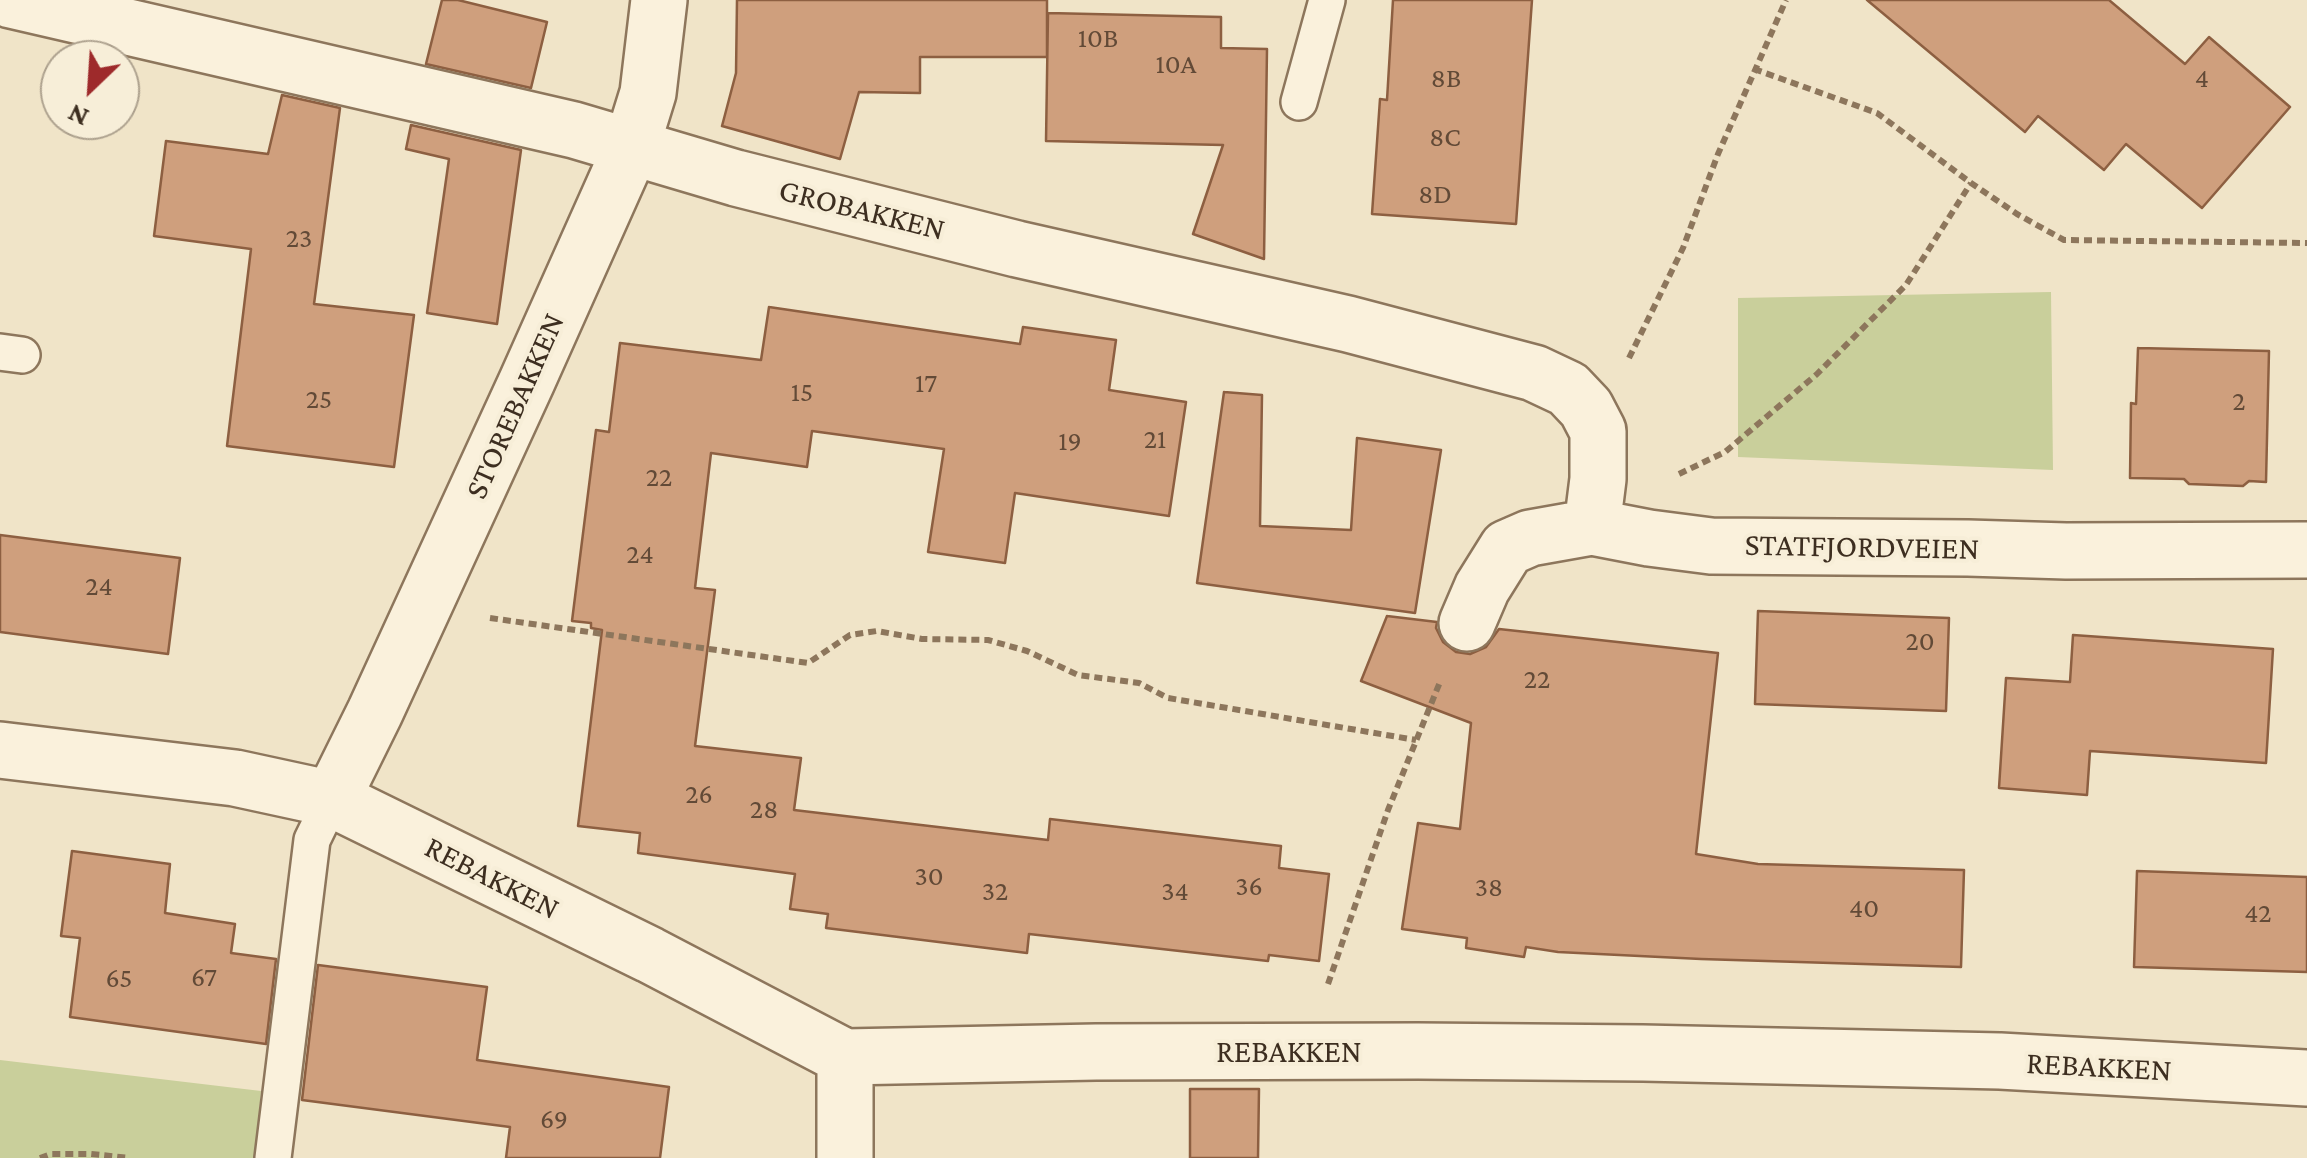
<!DOCTYPE html>
<html>
<head>
<meta charset="utf-8">
<style>
  body { margin:0 }
  #map { position:relative; width:2307px; height:1158px; overflow:hidden; background:#f0e4c8; font-family:"Crimson Pro",serif }
  canvas { display:block }
  .north { position:absolute; left:40px; top:40px; width:100px; height:100px; box-sizing:border-box; background:#f7eed8; border:2px solid #ada18e; border-radius:50%; rotate:205deg; font-size:28px; font-weight:700; line-height:40px; text-align:center; color:#3d2e20 }
  .north::after { content:''; display:block; margin:auto; width:35px; height:45px; background:#9e2a2b; clip-path:polygon(50% 0,100% 100%,50% 72%,0 100%) }
</style>
</head>
<body>
<div id="map">
<canvas width="2307" height="1158"></canvas>
<div class="north">N</div>
</div>
<script>
const ctx = document.querySelector('canvas').getContext('2d');
ctx.lineJoin = 'round';
function fill(path, color) {
  ctx.fillStyle = color;
  ctx.fill(path, 'evenodd');
}
function toPath(rows) {
  const path = new Path2D();
  for (const r of rows) {
    path.moveTo(r[0], r[1]);
    for (let i = 2; i < r.length; i += 2) path.lineTo(r[i], r[i + 1]);
  }
  return path;
}
function stroke(path, color, width, dash) {
  ctx.strokeStyle = color;
  ctx.lineWidth = width;
  ctx.lineCap = dash ? 'butt' : 'round';
  ctx.setLineDash(dash || []);
  ctx.stroke(path);
}
function drawText(font, color, halo, rows, align = 'center') {
  ctx.font = font + ' "Crimson Pro",serif';
  ctx.lineWidth = 8;
  ctx.setLineDash([]);
  ctx.textBaseline = 'middle';
  ctx.strokeStyle = halo;
  ctx.fillStyle = color;
  for (const [text, x, y, turn = 0] of rows) {
    ctx.save();
    ctx.translate(x, y);
    ctx.rotate((+turn || 0) * Math.PI / 180);
    ctx.textAlign = isNaN(turn) ? turn : align;
    if (halo) ctx.strokeText(text, 0, 0);
    ctx.fillText(text, 0, 0);
    ctx.restore();
  }
}
fill(toPath([
  [2051,292,2053,470,1738,457,1738,298],
  [0,1060,261,1091,255,1158,0,1158]
]), '#c9cf9b');
const building = toPath([
  [442,0,458,0,547,22,531,88,426,64,442,0],
  [737,0,1047,0,1047,57,920,57,920,93,859,92,840,159,722,126,736,73,737,0],
  [1393,0,1532,0,1516,224,1372,214,1380,99,1387,100,1393,0],
  [1867,0,2109,0,2185,64,2209,37,2290,107,2202,208,2126,144,2104,170,2038,116,2025,132,1867,0],
  [1048,13,1221,17,1221,48,1267,49,1264,259,1193,234,1223,145,1046,141,1048,13],
  [282,95,340,108,314,304,414,315,394,467,227,446,251,249,154,236,166,141,268,154,282,95],
  [411,125,521,150,497,324,427,313,449,159,406,149,411,125],
  [769,307,1020,344,1023,327,1116,340,1109,390,1186,402,1169,516,1015,493,1005,563,928,552,944,449,812,431,807,467,711,453,695,588,715,590,695,746,801,758,794,810,1048,840,1050,819,1281,846,1279,868,1329,874,1319,961,1269,955,1268,961,1029,934,1027,953,826,928,828,914,790,909,795,874,638,853,640,833,578,826,602,630,591,628,591,623,572,621,596,430,609,432,620,343,761,360,769,307],
  [2138,348,2269,351,2266,482,2249,481,2243,486,2189,484,2184,479,2130,478,2131,403,2136,404,2138,348],
  [1224,392,1262,395,1260,526,1351,530,1357,438,1441,450,1415,613,1197,583,1224,392],
  [0,535,180,558,168,654,0,632,0,535],
  [1758,611,1949,618,1946,711,1755,704,1758,611],
  [1387,616,1437,622,1436,628,1443,642,1456,652,1470,654,1486,647,1499,629,1718,653,1696,854,1758,864,1964,870,1961,967,1701,959,1558,952,1526,947,1524,957,1466,948,1467,938,1402,929,1418,823,1460,829,1471,723,1361,681,1387,616],
  [2073,635,2273,649,2266,763,2090,751,2087,795,1999,788,2006,678,2070,682,2073,635],
  [72,851,170,864,165,913,235,924,231,953,276,959,266,1044,70,1017,80,938,61,936,72,851],
  [2137,871,2307,877,2307,972,2134,967,2137,871],
  [318,965,487,987,477,1060,669,1087,660,1158,506,1158,510,1127,302,1100,318,965],
  [1190,1089,1259,1089,1258,1158,1190,1158,1190,1089]
]);
fill(building, '#cf9f7d');
stroke(building, '#8d5f41', 2.5);
const lane = toPath([
  [1299,102,1327,0],
  [0,352,22,355],
  [273,1158,312,840,332,799]
]);
const street = toPath([
  [11,0,574,130,736,178,1017,249,1348,324,1534,373,1568,389,1586,408,1598,431,1598,479,1592,527],
  [1467,623,1482,588,1507,548,1530,538,1592,527,1649,538,1711,546,1968,548,2066,551,2307,550],
  [0,750,235,778,332,799,650,955,845,1057,1096,1052,1418,1051,1643,1053,2000,1061,2307,1078],
  [332,799,375,712,527,381,631,148,648,93,659,0],
  [845,1057,845,1158]
]);
stroke(lane, '#8d765c', 40);
stroke(street, '#8d765c', 60);
stroke(toPath([
  [1754,69,1877,113,1971,183,2017,214,2064,240,2307,243],
  [1629,358,1683,248,1718,154,1786,0],
  [1679,474,1725,452,1817,374,1906,285,1971,183],
  [490,618,808,663,850,635,877,631,922,639,988,640,1027,651,1078,675,1139,683,1168,698,1416,740],
  [1328,984,1388,810,1440,682],
  [40,1158,51,1154,91,1154,130,1158]
]), '#8d765c', 6, [8, 5]);
stroke(lane, '#faf1dc', 35);
stroke(street, '#faf1dc', 55);
drawText('28px', '#624a37', null, [
  ["10B",1098,38],
  ["10A",1176,64],
  ["8B",1446,78],
  ["4",2202,78],
  ["8C",1445,137],
  ["8D",1435,194],
  ["23",299,238],
  ["17",926,383],
  ["15",802,392],
  ["25",319,399],
  ["2",2239,401],
  ["21",1155,439],
  ["19",1070,441],
  ["22",659,477],
  ["24",640,554],
  ["24",99,586],
  ["20",1920,641],
  ["22",1537,679],
  ["26",699,794],
  ["28",764,809],
  ["30",929,876],
  ["36",1249,886],
  ["38",1489,887],
  ["32",995,891],
  ["34",1175,891],
  ["40",1864,908],
  ["42",2258,913],
  ["67",204,977],
  ["65",119,978],
  ["69",554,1119]
]);
drawText('32px', '#3d2e20', '#f7eed8', [
  ["GROBAKKEN",862,210,14],
  ["STOREBAKKEN",515,406,-66],
  ["STATFJORDVEIEN",1862,547,1],
  ["REBAKKEN",492,878,27],
  ["REBAKKEN",1289,1052],
  ["REBAKKEN",2099,1067,3]
]);
</script>
</body>
</html>
